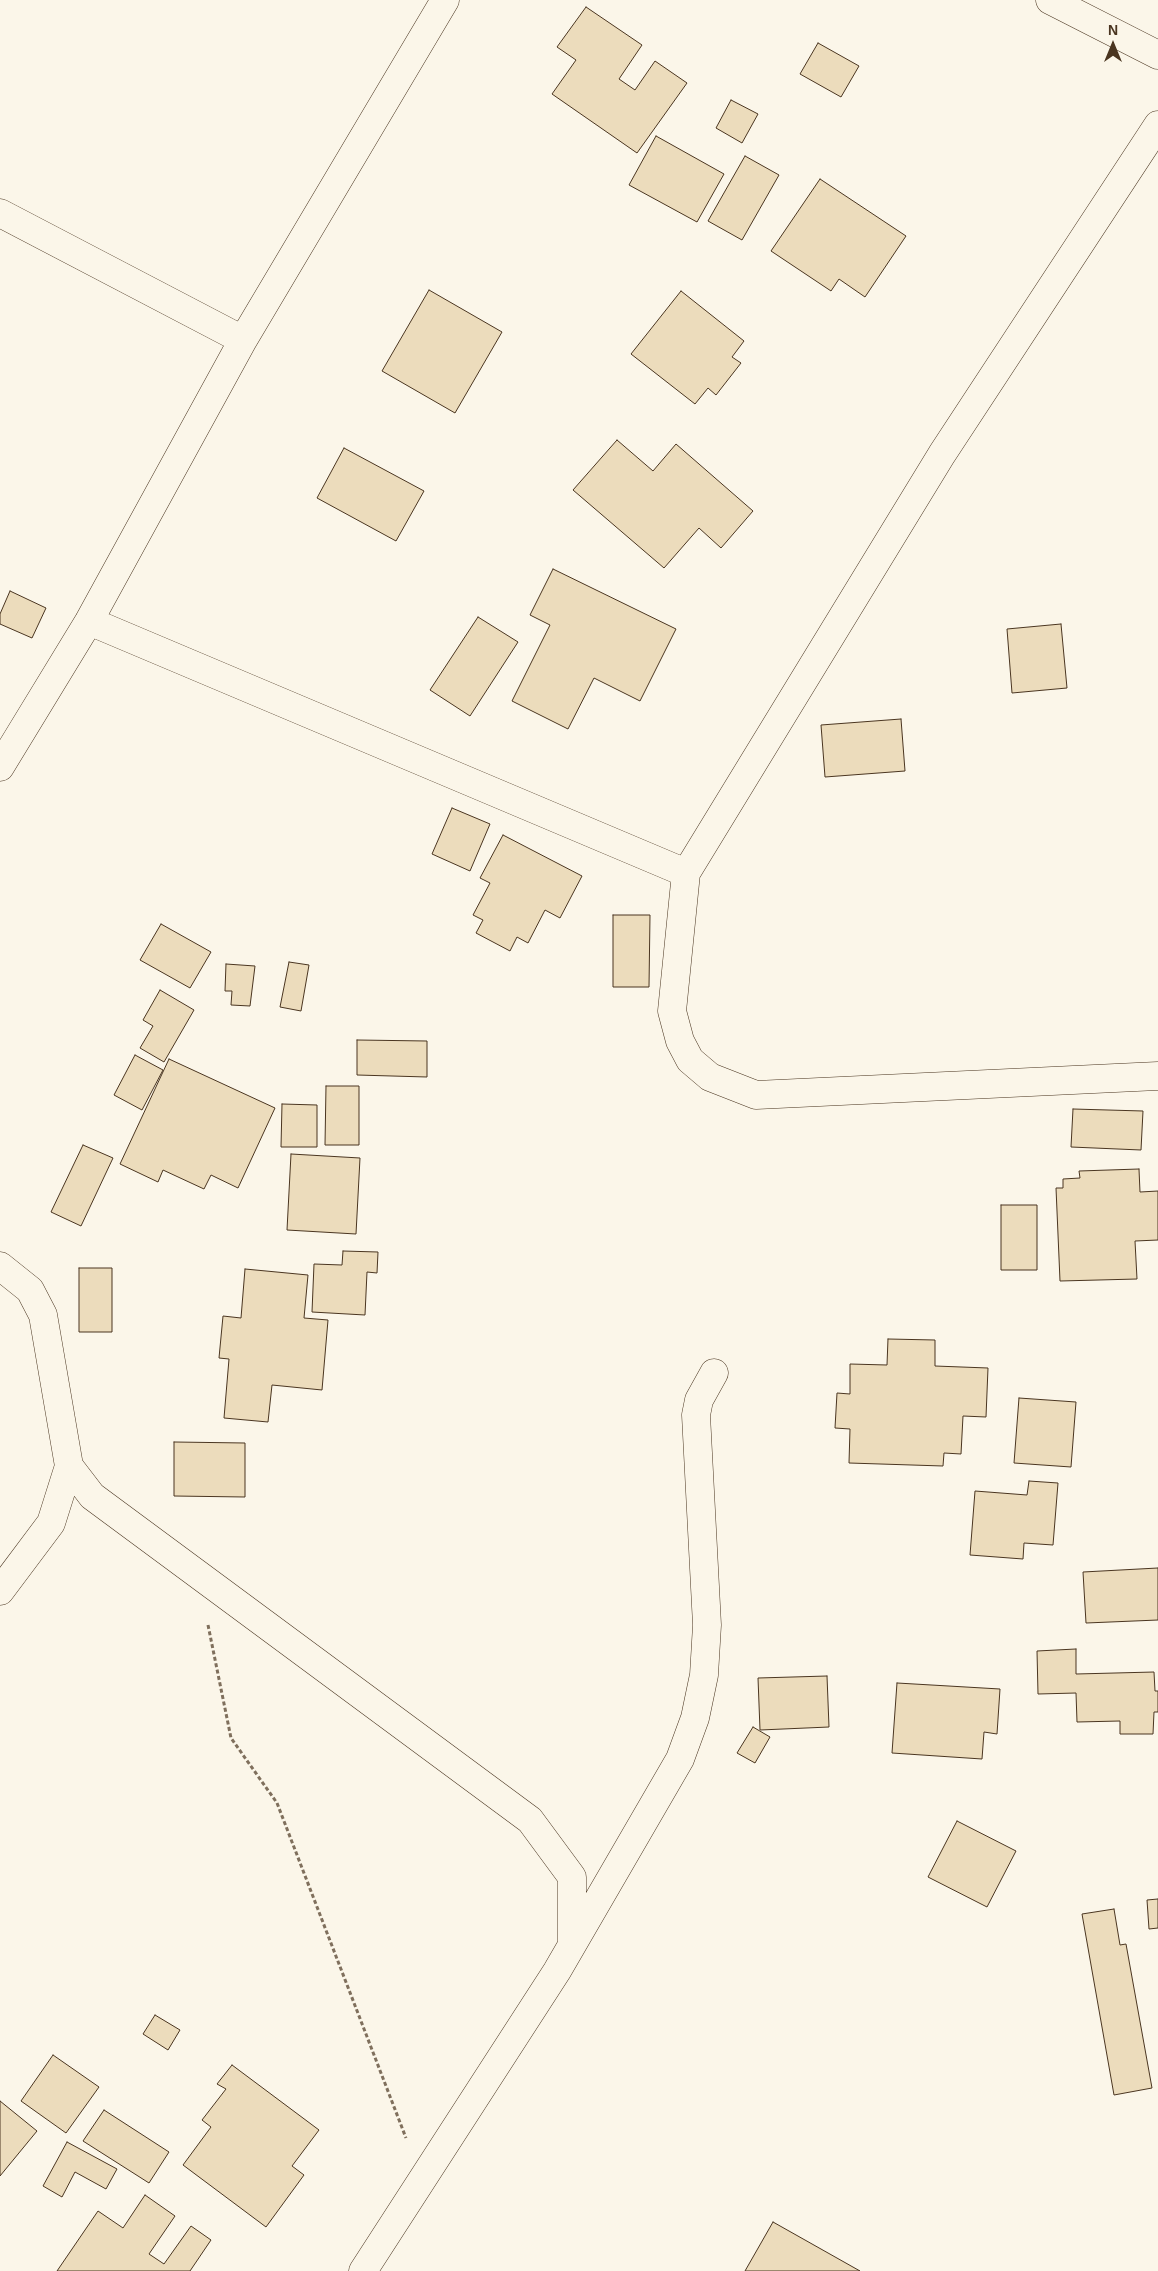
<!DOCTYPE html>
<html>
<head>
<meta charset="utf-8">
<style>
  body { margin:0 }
  #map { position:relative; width:1158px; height:2271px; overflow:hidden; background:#fbf6e9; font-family:Helvetica,sans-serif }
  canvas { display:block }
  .north { position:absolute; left:1088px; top:20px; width:50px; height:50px; -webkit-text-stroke:4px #fbf6e9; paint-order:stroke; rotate:0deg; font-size:14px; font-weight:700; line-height:20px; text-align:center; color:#4a3520 }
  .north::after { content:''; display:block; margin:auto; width:18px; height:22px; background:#4a3520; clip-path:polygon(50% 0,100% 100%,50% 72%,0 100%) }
</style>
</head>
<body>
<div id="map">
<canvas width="1158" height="2271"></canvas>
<div class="north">N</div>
</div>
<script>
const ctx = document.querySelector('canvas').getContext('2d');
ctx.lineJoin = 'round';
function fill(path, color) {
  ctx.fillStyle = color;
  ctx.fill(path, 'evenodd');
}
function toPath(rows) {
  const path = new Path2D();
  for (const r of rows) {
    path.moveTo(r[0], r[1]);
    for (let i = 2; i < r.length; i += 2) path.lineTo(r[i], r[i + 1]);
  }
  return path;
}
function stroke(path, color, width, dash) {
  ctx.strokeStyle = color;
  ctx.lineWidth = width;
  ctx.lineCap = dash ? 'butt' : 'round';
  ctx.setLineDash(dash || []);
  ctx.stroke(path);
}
const building = toPath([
  [586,7,642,45,619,79,635,90,655,61,687,83,637,153,552,94,576,60,557,47,586,7],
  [818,43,859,66,841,97,800,74,818,43],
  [731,100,758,114,742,143,716,128,731,100],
  [656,136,724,174,697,222,629,185,656,136],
  [745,156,779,175,742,240,708,221,745,156],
  [820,179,906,236,865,297,839,279,831,291,771,251,820,179],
  [429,290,502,332,455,413,382,371,429,290],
  [681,291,744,341,732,357,741,363,716,395,708,388,695,404,631,354,681,291],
  [617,440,653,471,676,444,753,511,721,548,699,528,664,568,573,490,617,440],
  [344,448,424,491,396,541,317,498,344,448],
  [553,569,676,629,640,701,594,678,568,729,512,701,550,625,530,615,553,569],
  [10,591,46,608,32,638,0,624,0,614,10,591],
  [478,617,518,642,470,716,430,690,478,617],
  [1061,624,1067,688,1012,693,1007,629,1061,624],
  [901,719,905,771,825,777,821,725,901,719],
  [452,808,490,824,470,871,432,854,452,808],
  [503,835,582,876,560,918,545,910,528,943,517,937,510,951,476,933,483,920,473,915,490,883,480,878,503,835],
  [613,915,650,915,649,987,613,987,613,915],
  [161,924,211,952,190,988,140,960,161,924],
  [289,962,309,965,301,1011,280,1007,289,962],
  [226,964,255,966,250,1006,231,1005,232,991,225,991,226,964],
  [160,990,194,1010,164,1062,140,1048,153,1026,143,1020,160,990],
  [357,1040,427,1041,427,1077,357,1075,357,1040],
  [135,1055,163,1070,142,1110,114,1095,135,1055],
  [169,1059,275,1108,238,1188,211,1175,204,1189,163,1170,158,1182,120,1164,169,1059],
  [326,1086,359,1086,359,1145,325,1145,326,1086],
  [282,1104,317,1105,317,1147,281,1147,282,1104],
  [1073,1109,1143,1111,1141,1150,1071,1147,1073,1109],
  [83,1145,113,1158,81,1226,51,1212,83,1145],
  [291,1154,360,1158,356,1234,287,1230,291,1154],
  [1139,1169,1140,1192,1158,1191,1158,1240,1135,1241,1137,1279,1060,1281,1056,1188,1063,1188,1063,1179,1080,1178,1079,1171,1139,1169],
  [1001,1205,1037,1205,1037,1270,1001,1270,1001,1205],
  [343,1251,378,1252,377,1273,367,1272,365,1315,312,1312,314,1264,342,1265,343,1251],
  [79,1268,112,1268,112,1332,79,1332,79,1268],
  [245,1269,308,1275,304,1318,328,1320,322,1390,272,1385,268,1422,224,1418,229,1359,219,1358,223,1316,241,1318,245,1269],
  [888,1339,935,1340,935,1366,988,1368,986,1417,963,1416,961,1454,944,1453,943,1466,849,1463,850,1429,835,1428,837,1393,850,1394,850,1364,887,1365,888,1339],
  [1019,1398,1076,1402,1071,1467,1014,1463,1019,1398],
  [174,1442,245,1443,245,1497,174,1496,174,1442],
  [1029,1481,1058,1483,1053,1545,1024,1543,1023,1559,970,1555,975,1491,1027,1495,1029,1481],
  [1158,1568,1158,1620,1086,1623,1083,1572,1158,1568],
  [1076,1649,1076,1674,1154,1672,1155,1691,1158,1691,1158,1712,1154,1712,1153,1734,1120,1734,1120,1721,1077,1722,1076,1693,1038,1694,1037,1651,1076,1649],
  [827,1676,829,1727,760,1730,758,1678,827,1676],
  [897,1683,1000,1689,997,1734,984,1732,982,1759,892,1753,897,1683],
  [753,1727,770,1737,755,1763,737,1753,753,1727],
  [957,1821,1016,1851,987,1907,928,1877,957,1821],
  [1158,1899,1158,1928,1149,1929,1147,1900,1158,1899],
  [1114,1909,1120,1945,1126,1944,1152,2088,1114,2095,1082,1914,1114,1909],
  [155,2015,180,2030,168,2050,143,2034,155,2015],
  [53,2055,99,2087,66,2133,21,2101,53,2055],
  [232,2065,319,2130,292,2166,304,2175,266,2227,183,2165,211,2127,202,2120,226,2089,217,2084,232,2065],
  [0,2101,37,2131,0,2176,0,2101],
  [104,2110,169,2152,149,2183,83,2141,104,2110],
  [67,2142,117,2169,106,2189,75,2172,62,2197,43,2186,67,2142],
  [145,2195,175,2216,149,2254,164,2264,191,2226,211,2240,190,2271,57,2271,98,2211,123,2228,145,2195],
  [773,2222,860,2271,745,2271,773,2222]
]);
fill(building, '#ecdcbc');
stroke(building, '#4a3520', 1);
const street = toPath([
  [1050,0,1158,55],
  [1158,125,942,454,686,873,672,1011,680,1041,690,1060,710,1077,756,1095,1158,1076],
  [0,213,243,340],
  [89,621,686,873],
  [0,767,89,621,243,340,445,0],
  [0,1266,30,1290,43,1315,69,1466,92,1496,530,1820,572,1877,572,1944],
  [0,1591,51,1523,69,1466],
  [363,2271,557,1971,680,1759,695,1718,704,1675,707,1625,696,1415,699,1400,714,1373]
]);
stroke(street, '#4a3520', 29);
stroke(toPath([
  [208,1625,231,1738,277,1803,406,2138]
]), '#7f6f5c', 3, [4, 2.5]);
stroke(street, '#fbf6e9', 28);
</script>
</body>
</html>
